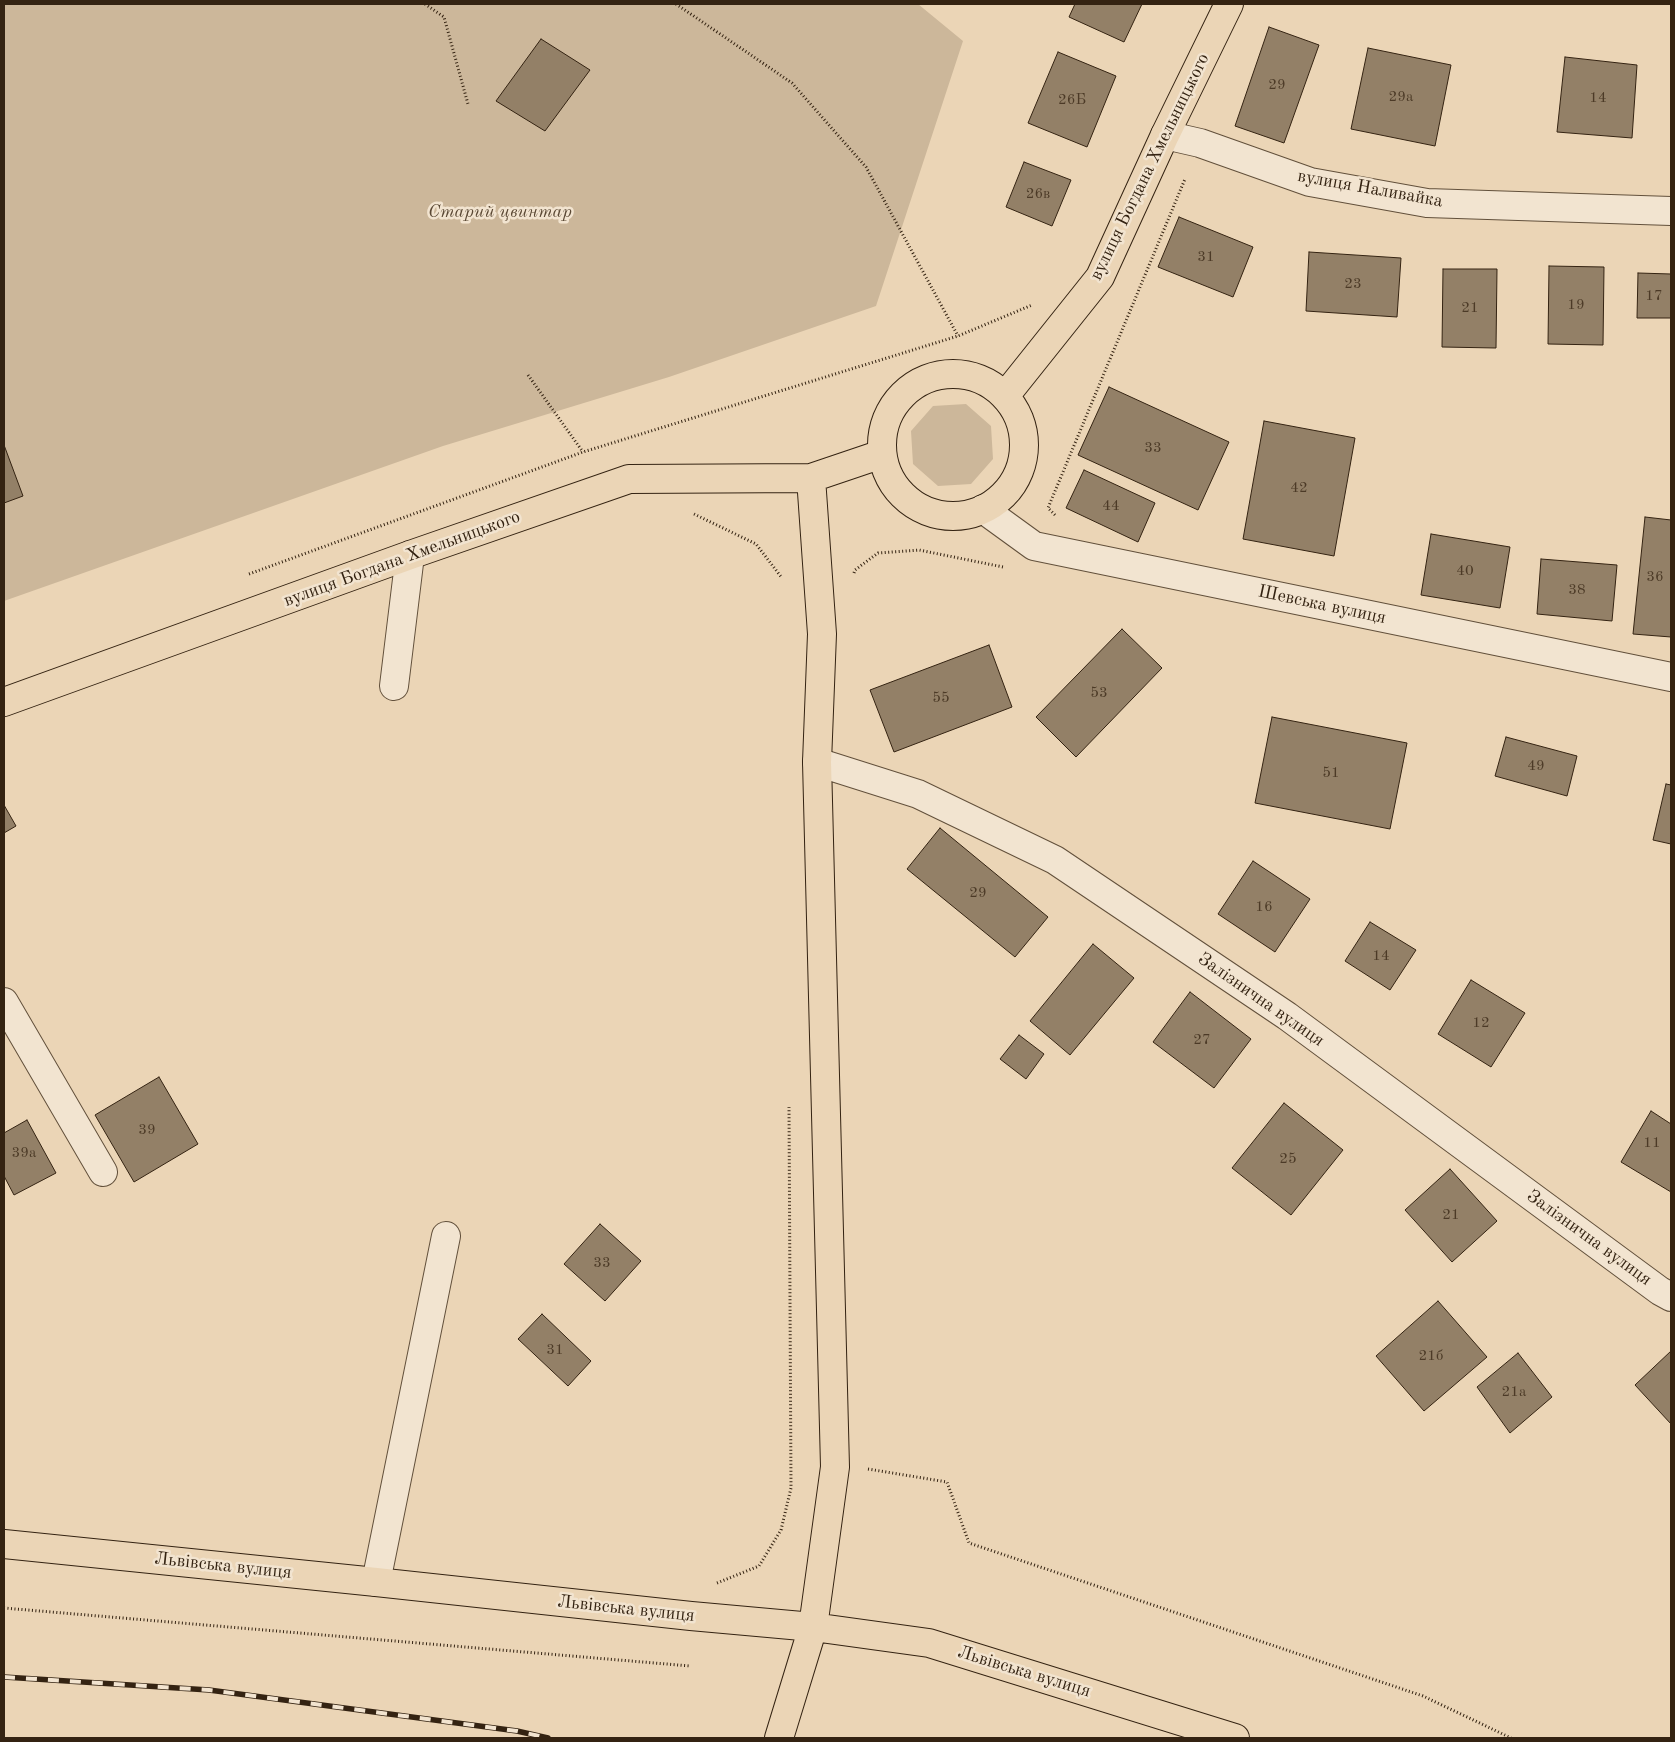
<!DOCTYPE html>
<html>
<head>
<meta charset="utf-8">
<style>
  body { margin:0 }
  #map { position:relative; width:1675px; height:1742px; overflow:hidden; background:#ebd5b6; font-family:"Old Standard TT",serif }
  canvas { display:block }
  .frame { position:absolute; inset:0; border:5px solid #342312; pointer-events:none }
</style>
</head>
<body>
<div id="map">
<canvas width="1675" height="1742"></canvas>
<div class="frame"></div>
</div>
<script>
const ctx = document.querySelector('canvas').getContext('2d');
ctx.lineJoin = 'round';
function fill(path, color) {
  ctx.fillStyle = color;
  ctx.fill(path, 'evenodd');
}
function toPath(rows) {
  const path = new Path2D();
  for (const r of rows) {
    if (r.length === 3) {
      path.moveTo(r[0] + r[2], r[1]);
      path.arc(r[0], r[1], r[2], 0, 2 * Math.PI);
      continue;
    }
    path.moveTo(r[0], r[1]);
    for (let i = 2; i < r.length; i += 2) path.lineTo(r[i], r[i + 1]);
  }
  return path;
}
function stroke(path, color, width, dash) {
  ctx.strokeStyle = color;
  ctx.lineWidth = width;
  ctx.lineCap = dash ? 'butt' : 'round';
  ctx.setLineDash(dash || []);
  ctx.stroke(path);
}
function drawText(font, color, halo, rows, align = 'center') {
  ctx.font = font + ' "Old Standard TT",serif';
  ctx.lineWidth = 5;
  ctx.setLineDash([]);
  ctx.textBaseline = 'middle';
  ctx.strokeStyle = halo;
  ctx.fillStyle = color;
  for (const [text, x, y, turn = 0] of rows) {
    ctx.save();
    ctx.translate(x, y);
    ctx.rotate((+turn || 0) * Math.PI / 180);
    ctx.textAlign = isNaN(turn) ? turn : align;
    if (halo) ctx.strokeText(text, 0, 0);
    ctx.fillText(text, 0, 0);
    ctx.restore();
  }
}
fill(toPath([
  [4,4,918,4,963,41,876,306,669,377,443,446,4,601],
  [966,404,991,426,993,459,971,484,938,486,913,464,911,431,933,406]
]), '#ccb79a');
const building = toPath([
  [1075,4,1142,4,1124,42,1069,17,1075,4],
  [1269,27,1319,45,1284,143,1235,126,1269,27],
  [541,39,590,70,545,131,496,101,541,39],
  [1368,48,1451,65,1435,146,1351,129,1368,48],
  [1058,52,1116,76,1087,147,1028,123,1058,52],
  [1565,57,1637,65,1632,138,1557,132,1565,57],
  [1024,162,1071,180,1052,226,1006,207,1024,162],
  [1179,217,1253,247,1233,297,1158,267,1179,217],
  [1309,252,1401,258,1397,317,1306,311,1309,252],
  [1549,266,1604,267,1603,345,1548,344,1549,266],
  [1443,269,1497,269,1496,348,1442,347,1443,269],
  [1638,273,1671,274,1671,318,1637,318,1638,273],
  [1109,387,1229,442,1198,510,1078,455,1109,387],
  [1264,421,1355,438,1334,556,1243,539,1264,421],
  [4,445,23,496,4,503,4,445],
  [1084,470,1155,503,1138,542,1066,508,1084,470],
  [1645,517,1671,520,1671,637,1633,634,1645,517],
  [1431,534,1510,547,1500,608,1421,595,1431,534],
  [1541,559,1617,565,1612,621,1537,614,1541,559],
  [1122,629,1162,668,1076,757,1036,717,1122,629],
  [989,645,1012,707,894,752,870,690,989,645],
  [1272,717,1407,743,1390,829,1255,803,1272,717],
  [1506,737,1577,756,1567,796,1495,776,1506,737],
  [1666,784,1671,785,1671,844,1653,840,1666,784],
  [4,805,16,826,4,833,4,805],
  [940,828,1048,917,1015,957,907,869,940,828],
  [1253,861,1310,899,1275,952,1218,914,1253,861],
  [1370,922,1416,950,1390,990,1345,961,1370,922],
  [1093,944,1134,978,1070,1055,1030,1021,1093,944],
  [1471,980,1525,1013,1491,1067,1438,1034,1471,980],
  [1190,992,1251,1039,1214,1088,1153,1042,1190,992],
  [1019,1035,1044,1054,1026,1079,1000,1059,1019,1035],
  [159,1077,198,1144,134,1182,95,1115,159,1077],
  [1284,1103,1343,1150,1291,1215,1232,1168,1284,1103],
  [1651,1111,1671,1124,1671,1192,1621,1162,1651,1111],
  [27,1120,56,1173,14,1195,4,1176,4,1133,27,1120],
  [1450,1169,1497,1221,1452,1262,1405,1210,1450,1169],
  [600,1224,641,1261,605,1301,564,1264,600,1224],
  [1438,1301,1487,1357,1424,1411,1376,1356,1438,1301],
  [542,1314,591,1361,568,1386,518,1339,542,1314],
  [1671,1351,1671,1424,1635,1385,1671,1351],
  [1518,1353,1552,1397,1510,1433,1477,1387,1518,1353]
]);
fill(building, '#938067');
stroke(building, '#342312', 1);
const minor = toPath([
  [1165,135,1200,143,1310,182,1427,203,1671,211],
  [983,509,1034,546,1671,677],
  [394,686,410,555],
  [817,762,918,794,1055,860,1287,1016,1660,1291,1671,1297],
  [4,1002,103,1172],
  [376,1582,446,1236]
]);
const major = toPath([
  [953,445,71],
  [1005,396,1100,277,1165,135,1229,4],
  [4,702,410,555,629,479,811,478,882,454],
  [4,1544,376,1582,691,1616,813,1627,929,1643,1235,1738],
  [779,1738,813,1627,835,1467,817,762,822,634,811,478]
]);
stroke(minor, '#62503b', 30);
stroke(major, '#342312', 30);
stroke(toPath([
  [425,4,444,17,468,104],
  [676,4,792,83,866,167,958,336],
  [528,375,583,452],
  [694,514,756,544,782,578],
  [1055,515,1048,508,1185,179],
  [854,573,855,570,878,553,919,550,1003,567],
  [249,574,583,452,958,336,1032,305],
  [868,1469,947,1482,969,1543,1423,1696,1511,1738],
  [717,1583,759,1566,781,1530,791,1488,789,1107],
  [4,1608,690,1666]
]), '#342312', 3, [1, 2.5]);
stroke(minor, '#f2e4d0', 28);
stroke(major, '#ebd5b6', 28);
const rail = toPath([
  [4,1677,209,1690,517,1731,548,1738]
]);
stroke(rail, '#342312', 5.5);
stroke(rail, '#f2e4d0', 4, [11]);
drawText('15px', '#4c3a27', null, [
  ["29",1277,85],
  ["29а",1401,97],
  ["14",1598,98],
  ["26Б",1072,100],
  ["26в",1038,194],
  ["31",1206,257],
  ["23",1353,284],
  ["17",1654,296],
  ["19",1576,305],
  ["21",1470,308],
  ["33",1153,448],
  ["42",1299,488],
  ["44",1111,506],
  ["40",1465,571],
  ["36",1655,577],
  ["38",1577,590],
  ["53",1099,693],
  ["55",941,698],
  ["49",1536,766],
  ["51",1331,773],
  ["29",978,893],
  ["16",1264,907],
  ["14",1381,956],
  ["12",1481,1023],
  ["27",1202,1040],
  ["39",147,1130],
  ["11",1652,1143],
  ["39а",24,1153],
  ["25",1288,1159],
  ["21",1451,1215],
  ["33",602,1263],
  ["31",555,1350],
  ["21б",1431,1356],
  ["21а",1514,1392]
]);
drawText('18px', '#342312', '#f2e4d0', [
  ["вулиця Богдана Хмельницького",1150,167,-64],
  ["вулиця Наливайка",1370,189,10],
  ["вулиця Богдана Хмельницького",402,559,-20],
  ["Шевська вулиця",1322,605,12],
  ["Залізнична вулиця",1261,1000,35],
  ["Залізнична вулиця",1589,1238,36],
  ["Львівська вулиця",223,1566,6],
  ["Львівська вулиця",626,1609,6],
  ["Львівська вулиця",1024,1672,17]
]);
drawText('italic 18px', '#5a4834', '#f2e4d0', [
  ["Старий цвинтар",500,212]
]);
</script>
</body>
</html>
